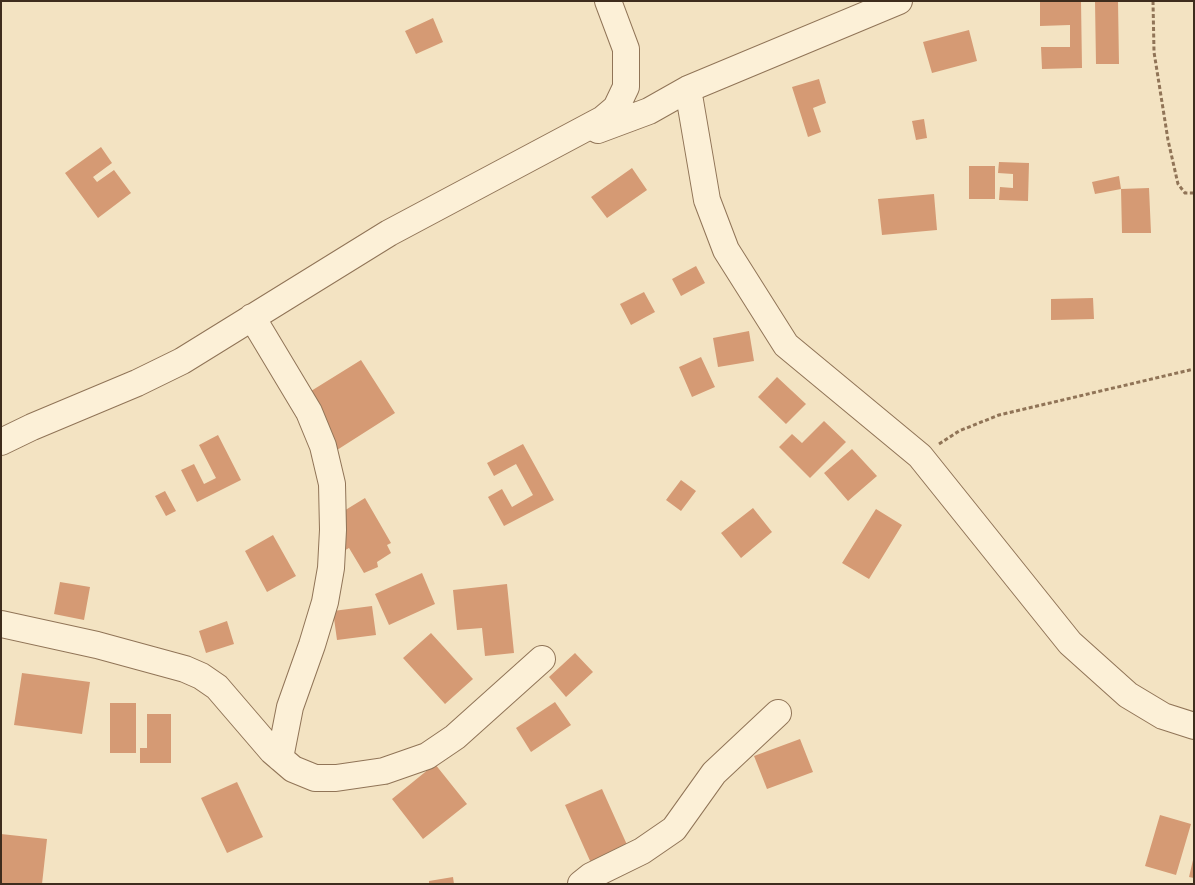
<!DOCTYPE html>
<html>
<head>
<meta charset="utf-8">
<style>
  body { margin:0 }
  #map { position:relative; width:1195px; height:885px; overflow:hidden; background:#f3e3c2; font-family:"Crimson Pro",serif }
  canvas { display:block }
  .frame { position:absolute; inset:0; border:2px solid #3e2c1d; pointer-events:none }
</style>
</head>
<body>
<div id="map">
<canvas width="1195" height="885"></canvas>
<div class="frame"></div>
</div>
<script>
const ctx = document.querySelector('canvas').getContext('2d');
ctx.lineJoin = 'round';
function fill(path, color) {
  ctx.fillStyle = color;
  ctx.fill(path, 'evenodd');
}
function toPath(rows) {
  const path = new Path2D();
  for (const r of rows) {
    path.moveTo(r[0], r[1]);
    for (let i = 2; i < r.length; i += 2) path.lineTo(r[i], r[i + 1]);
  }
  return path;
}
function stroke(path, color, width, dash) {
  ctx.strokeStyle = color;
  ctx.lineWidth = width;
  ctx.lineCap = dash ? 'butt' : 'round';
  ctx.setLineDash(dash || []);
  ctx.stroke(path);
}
fill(toPath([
  [1040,1,1081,1,1082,68,1042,69,1041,47,1070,47,1070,25,1040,26],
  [1095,1,1118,1,1119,64,1096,64],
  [433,18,443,42,416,54,405,31],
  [969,30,977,61,932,73,923,42],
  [819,79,826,103,813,108,821,132,808,137,792,87],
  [924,119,927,138,916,140,912,121],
  [101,147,112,163,93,177,97,182,114,170,131,193,98,218,65,173],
  [999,162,1029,163,1028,201,999,200,1000,187,1013,188,1013,174,998,173],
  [969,166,995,166,995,199,969,199],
  [632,168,647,190,607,218,591,197],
  [1119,176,1121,189,1095,194,1092,182],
  [1149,188,1151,233,1122,233,1121,189],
  [934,194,937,230,882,235,878,199],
  [696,266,705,283,681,296,672,279],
  [644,292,655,312,631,325,620,304],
  [1093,298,1094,319,1051,320,1051,299],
  [749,331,754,361,718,367,713,338],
  [701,357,715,387,692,397,679,367],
  [361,360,395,413,337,450,303,396],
  [777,377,806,404,786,424,758,397],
  [824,421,846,442,810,478,779,447,792,434,802,443],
  [218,435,241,480,197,502,181,470,194,464,204,484,216,478,199,445],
  [523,444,554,500,504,526,488,497,502,489,512,507,533,495,516,464,494,476,487,463],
  [852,449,877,476,848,501,824,473],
  [681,480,696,491,681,511,666,500],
  [165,491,176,511,166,516,155,496],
  [365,498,391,543,387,545,391,553,377,562,378,567,364,573,349,548,338,554,321,525],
  [753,508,772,532,741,558,721,533],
  [876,509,902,525,869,579,842,563],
  [273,535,296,576,267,592,245,551],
  [422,573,435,604,389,625,375,594],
  [60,582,90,587,84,620,54,614],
  [507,584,514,653,485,656,482,628,457,630,453,590],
  [372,606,376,635,337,640,333,611],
  [227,621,234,644,206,653,199,631],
  [431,633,473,679,445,704,403,658],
  [575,653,593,672,566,697,549,677],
  [22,673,90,682,82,734,14,725],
  [555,702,571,725,531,752,516,728],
  [110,703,136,703,136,753,110,753],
  [147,714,171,714,171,763,140,763,140,748,147,748],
  [800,739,813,772,767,789,754,756],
  [435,764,467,804,423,839,392,799],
  [237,782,263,837,227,853,201,798],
  [602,789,628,847,591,863,565,805],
  [1160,815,1191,824,1176,875,1145,866],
  [1,834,47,839,42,884,1,883],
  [1193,860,1194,860,1194,878,1189,877],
  [453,877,454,884,429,884,429,881]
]), '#d59a74');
const street = toPath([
  [688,89,707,200,726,250,786,345,920,456,1070,643,1128,695,1163,716,1194,726],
  [598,130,649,111,688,89,899,1],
  [252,317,309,412,323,446,332,484,333,530,331,568,325,602,312,645,290,707,280,758],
  [1,442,32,427,137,383,182,361,389,233,603,119,616,108,626,87,626,49,608,1],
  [1,624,97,645,185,669,201,676,217,687,272,751,293,769,315,778,336,778,384,771,427,756,455,737,542,659],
  [581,884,591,876,642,851,674,829,714,773,778,713]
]);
stroke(street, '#907457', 28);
stroke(toPath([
  [1153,1,1154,52,1168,140,1178,184,1185,193,1194,193],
  [939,444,959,431,999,415,1194,369]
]), '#907457', 3, [4, 2.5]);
stroke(street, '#fcf0d7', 26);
</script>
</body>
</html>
